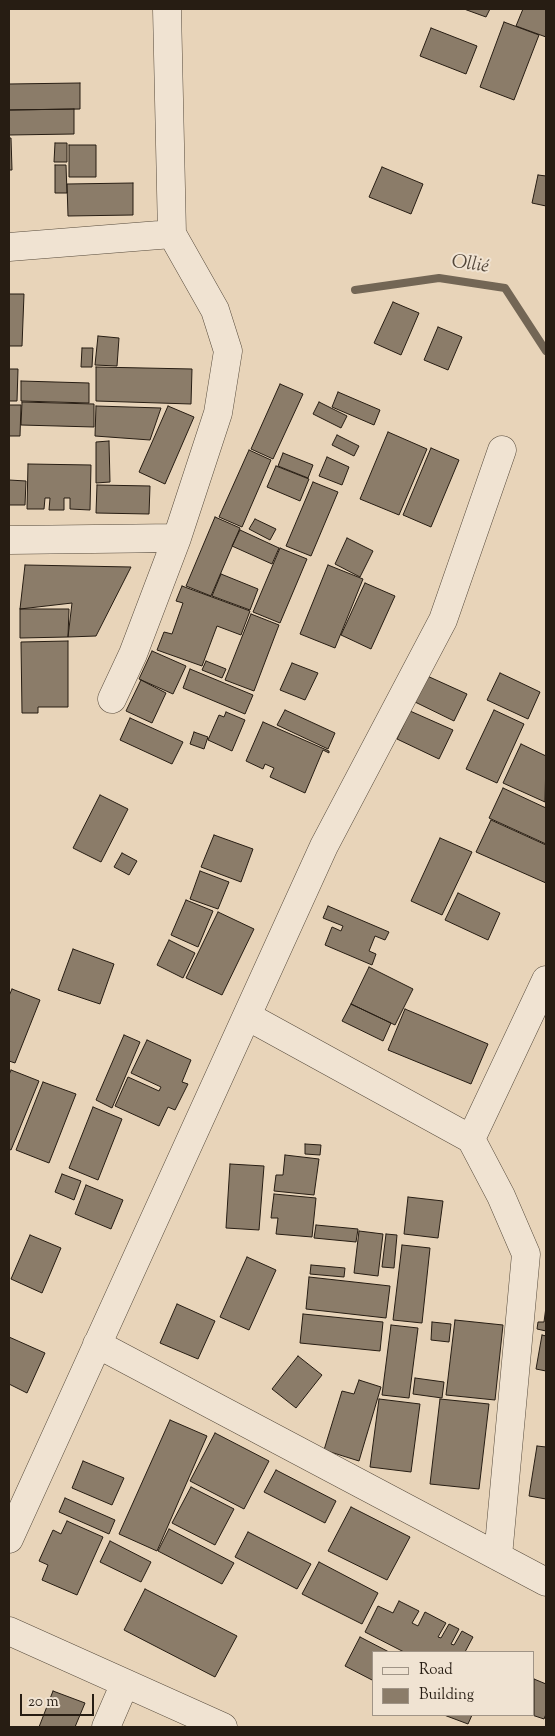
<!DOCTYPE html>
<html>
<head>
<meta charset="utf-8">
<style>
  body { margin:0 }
  #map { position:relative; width:555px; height:1736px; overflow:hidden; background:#e8d4b9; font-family:"Sorts Mill Goudy",serif }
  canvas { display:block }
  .frame { position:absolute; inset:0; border:10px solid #271d13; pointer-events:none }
  .legend { position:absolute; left:372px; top:1651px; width:162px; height:65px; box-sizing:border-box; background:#f0e3d2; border:1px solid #a09486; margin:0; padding:6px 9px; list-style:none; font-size:15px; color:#271d13 }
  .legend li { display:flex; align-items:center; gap:10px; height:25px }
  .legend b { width:25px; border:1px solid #a09486 }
  .scale { position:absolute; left:20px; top:1694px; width:74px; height:22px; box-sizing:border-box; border:2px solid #271d13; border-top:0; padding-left:6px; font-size:15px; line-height:18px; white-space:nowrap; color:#271d13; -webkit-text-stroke:4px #f0e3d2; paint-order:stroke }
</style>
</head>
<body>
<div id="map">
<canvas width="555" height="1736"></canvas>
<div class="frame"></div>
<ul class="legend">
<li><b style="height:6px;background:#f0e3d2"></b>Road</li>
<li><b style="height:14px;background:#8b7c69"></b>Building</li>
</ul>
<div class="scale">20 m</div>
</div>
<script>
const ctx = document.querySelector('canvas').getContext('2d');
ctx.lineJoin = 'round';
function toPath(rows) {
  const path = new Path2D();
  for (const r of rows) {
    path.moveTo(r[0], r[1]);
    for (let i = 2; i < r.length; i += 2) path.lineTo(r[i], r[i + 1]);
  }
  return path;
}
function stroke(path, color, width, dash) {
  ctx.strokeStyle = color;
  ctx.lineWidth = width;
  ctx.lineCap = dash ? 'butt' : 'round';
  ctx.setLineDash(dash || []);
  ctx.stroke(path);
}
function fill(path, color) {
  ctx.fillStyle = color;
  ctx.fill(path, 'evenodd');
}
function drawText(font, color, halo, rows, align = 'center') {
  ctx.font = font + ' "Sorts Mill Goudy",serif';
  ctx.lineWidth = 4;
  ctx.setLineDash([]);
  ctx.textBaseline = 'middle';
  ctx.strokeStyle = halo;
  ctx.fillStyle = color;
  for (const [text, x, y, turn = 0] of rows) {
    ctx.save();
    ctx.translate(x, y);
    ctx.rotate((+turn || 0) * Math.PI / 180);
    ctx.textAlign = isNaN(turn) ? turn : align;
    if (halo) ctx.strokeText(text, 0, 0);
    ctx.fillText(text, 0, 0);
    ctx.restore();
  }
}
stroke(toPath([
  [355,290,439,278,505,288,546,351]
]), '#736655', 8);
const building = toPath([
  [464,9,490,9,486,17,464,9],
  [523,9,546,9,546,37,516,26,523,9],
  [504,22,539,35,514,100,480,87,504,22],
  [431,28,477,46,466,74,420,56,431,28],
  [80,83,80,109,9,110,9,84,80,83],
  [74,109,74,134,9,135,9,110,74,109],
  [9,138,11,138,12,170,9,170,9,138],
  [55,143,67,143,67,162,54,162,55,143],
  [69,145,96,145,96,177,69,177,69,145],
  [55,165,66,165,67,193,55,193,55,165],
  [382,167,423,184,411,214,369,197,382,167],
  [538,175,546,176,546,206,532,203,538,175],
  [133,183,133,215,68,216,67,184,133,183],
  [9,294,24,294,22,346,9,346,9,294],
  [393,302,419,313,401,355,374,343,393,302],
  [438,327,462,337,448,370,424,360,438,327],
  [98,336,119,338,117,366,95,365,98,336],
  [82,348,93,348,92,367,81,367,82,348],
  [96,367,192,369,191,404,96,401,96,367],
  [9,369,18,369,17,401,9,401,9,369],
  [21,381,89,383,89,403,21,401,21,381],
  [280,384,303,394,273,459,251,449,280,384],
  [338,392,380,410,374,425,332,407,338,392],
  [22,402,94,404,94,427,21,425,22,402],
  [319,402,347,416,341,428,313,414,319,402],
  [9,405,21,405,20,436,9,436,9,405],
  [96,406,161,408,150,440,95,436,96,406],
  [168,406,194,417,165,484,139,472,168,406],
  [388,432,427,449,399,515,360,499,388,432],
  [337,435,359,446,354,456,332,445,337,435],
  [109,441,110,482,96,483,96,442,109,441],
  [431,448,459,460,431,527,403,515,431,448],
  [249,450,271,460,242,527,219,517,249,450],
  [283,453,313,465,308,478,278,466,283,453],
  [327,457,349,467,342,485,319,476,327,457],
  [28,464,91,465,90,510,70,509,70,498,64,498,64,510,49,510,50,498,45,498,44,509,27,509,28,464],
  [276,466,309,479,300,501,267,487,276,466],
  [9,480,26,481,25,505,9,505,9,480],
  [313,482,338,492,311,556,286,546,313,482],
  [97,485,150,486,149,514,96,513,97,485],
  [215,517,240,528,211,596,186,586,215,517],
  [255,519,276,529,270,540,249,529,255,519],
  [240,530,279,548,272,564,232,546,240,530],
  [347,538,373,551,360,577,335,564,347,538],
  [280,548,307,559,280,623,253,612,280,548],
  [25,565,131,567,96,636,68,637,72,603,20,609,25,565],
  [328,565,363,579,335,648,300,634,328,565],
  [221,574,258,589,250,610,212,596,221,574],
  [365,583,395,596,371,649,341,635,365,583],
  [182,586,250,611,241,635,217,626,202,666,157,650,164,632,172,634,183,603,176,601,182,586],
  [20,609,69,609,68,637,20,638,20,609],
  [251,614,279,625,254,691,225,680,251,614],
  [68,641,68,707,38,707,38,713,22,713,21,642,68,641],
  [152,651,186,666,173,694,139,679,152,651],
  [206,661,226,669,222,678,202,670,206,661],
  [292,663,318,673,305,700,280,690,292,663],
  [190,669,253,695,245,714,183,688,190,669],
  [500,673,540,692,528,719,487,700,500,673],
  [425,675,467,694,454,721,413,701,425,675],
  [141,680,166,693,152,723,126,711,141,680],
  [285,710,335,733,328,749,277,725,285,710],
  [494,710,524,724,497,783,466,769,494,710],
  [410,711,453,730,439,759,397,739,410,711],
  [226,712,245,720,232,751,208,740,219,715,224,717,226,712],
  [130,718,183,742,172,764,120,740,130,718],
  [263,722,329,751,329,753,323,750,305,793,270,777,274,768,265,764,263,769,246,761,263,722],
  [194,732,208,737,204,749,190,744,194,732],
  [521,744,546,756,545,802,503,783,521,744],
  [503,788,546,808,546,844,489,818,503,788],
  [100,795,128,809,101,862,73,848,100,795],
  [491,820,546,845,546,883,476,852,491,820],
  [214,835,253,849,241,882,201,867,214,835],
  [440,838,472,852,442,915,411,901,440,838],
  [122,853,137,861,129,875,114,867,122,853],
  [200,871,229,882,218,909,190,899,200,871],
  [458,893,500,913,488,940,445,920,458,893],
  [186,900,213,911,198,947,171,935,186,900],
  [328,906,389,932,385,940,375,936,369,951,376,954,372,965,325,945,332,927,341,931,343,926,323,918,328,906],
  [218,912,254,929,222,995,186,978,218,912],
  [169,940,195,953,183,978,157,965,169,940],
  [73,949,114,964,100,1004,58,990,73,949],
  [369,967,413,989,395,1025,351,1004,369,967],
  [12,989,40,1000,15,1063,9,1061,9,996,12,989],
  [351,1004,391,1023,383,1041,342,1021,351,1004],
  [405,1009,488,1044,471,1084,388,1050,405,1009],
  [124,1035,140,1042,112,1108,96,1100,124,1035],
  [147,1040,191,1060,182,1082,188,1084,175,1110,168,1107,159,1126,115,1106,128,1077,159,1091,161,1087,131,1073,147,1040],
  [11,1070,39,1081,11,1150,9,1149,9,1075,11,1070],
  [43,1082,76,1094,49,1163,16,1150,43,1082],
  [93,1107,122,1119,98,1180,69,1168,93,1107],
  [305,1144,321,1145,320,1155,305,1154,305,1144],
  [285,1155,319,1159,314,1195,274,1191,276,1175,283,1175,285,1155],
  [230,1164,264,1166,259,1230,226,1228,230,1164],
  [62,1174,81,1181,74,1200,55,1192,62,1174],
  [86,1185,123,1200,111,1229,75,1214,86,1185],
  [274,1194,316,1198,312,1237,276,1234,278,1218,271,1218,274,1194],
  [408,1197,443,1201,438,1238,404,1234,408,1197],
  [316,1225,358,1229,356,1242,314,1238,316,1225],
  [359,1231,383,1234,378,1276,354,1273,359,1231],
  [386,1234,397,1235,394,1268,382,1267,386,1234],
  [30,1235,61,1248,42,1293,11,1279,30,1235],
  [402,1245,430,1248,422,1323,393,1320,402,1245],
  [247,1257,276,1270,249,1330,220,1317,247,1257],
  [311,1265,345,1268,344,1277,310,1274,311,1265],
  [309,1277,390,1286,386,1318,306,1309,309,1277],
  [177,1304,215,1321,198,1359,160,1343,177,1304],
  [546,1307,546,1331,537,1329,538,1322,544,1322,546,1307],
  [303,1314,383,1322,380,1351,300,1343,303,1314],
  [455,1320,503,1325,495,1400,446,1395,455,1320],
  [432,1322,451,1324,449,1342,431,1340,432,1322],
  [391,1325,418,1328,409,1398,382,1395,391,1325],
  [542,1335,546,1336,546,1371,536,1369,542,1335],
  [9,1337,45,1353,27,1393,9,1384,9,1337],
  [298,1356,322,1375,296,1408,272,1389,298,1356],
  [415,1378,444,1382,442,1398,413,1394,415,1378],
  [359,1380,381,1387,359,1461,324,1450,342,1391,354,1394,359,1380],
  [379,1399,420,1404,411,1472,370,1467,379,1399],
  [440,1399,489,1404,479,1489,430,1484,440,1399],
  [170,1420,207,1436,157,1551,119,1534,170,1420],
  [215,1433,269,1461,244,1509,190,1481,215,1433],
  [537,1446,546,1447,546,1499,529,1496,537,1446],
  [83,1461,124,1478,112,1505,72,1488,83,1461],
  [276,1470,336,1501,325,1523,264,1492,276,1470],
  [191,1487,234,1509,215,1545,172,1523,191,1487],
  [65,1498,115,1520,109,1534,59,1512,65,1498],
  [351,1507,410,1537,387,1580,328,1551,351,1507],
  [67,1521,103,1537,77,1595,42,1580,48,1565,39,1561,53,1530,61,1534,67,1521],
  [169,1529,234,1563,222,1584,158,1551,169,1529],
  [248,1532,311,1564,297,1589,235,1557,248,1532],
  [110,1541,151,1562,141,1582,100,1562,110,1541],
  [319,1562,378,1593,362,1624,302,1594,319,1562],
  [145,1589,237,1636,215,1677,124,1630,145,1589],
  [399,1601,419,1611,412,1623,418,1626,425,1612,446,1623,438,1637,441,1638,449,1624,459,1629,451,1644,454,1645,462,1631,473,1637,465,1652,404,1652,365,1632,378,1606,393,1613,399,1601],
  [360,1637,389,1652,374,1652,374,1681,345,1666,360,1637],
  [534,1679,546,1684,546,1714,544,1719,532,1715,534,1715,534,1679],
  [53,1691,85,1703,75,1727,39,1727,53,1691],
  [444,1715,472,1715,468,1724,444,1715]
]);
fill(building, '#8b7c69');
stroke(building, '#271d13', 1);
const street = toPath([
  [9,247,172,234],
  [9,540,177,538],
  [112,699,133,654,177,538,218,413,228,351,215,310,172,234,167,9],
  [247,1016,471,1139,501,1196,526,1254,498,1556],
  [471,1139,546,980],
  [97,1344,546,1582],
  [9,1539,324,846,443,620,502,450],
  [9,1631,223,1727],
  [106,1727,125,1683]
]);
stroke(street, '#574b3c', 29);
stroke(street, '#f0e3d2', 28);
drawText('italic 19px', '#53473a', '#f0e3d2', [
  ["Ollié",470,266,8]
]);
</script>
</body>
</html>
